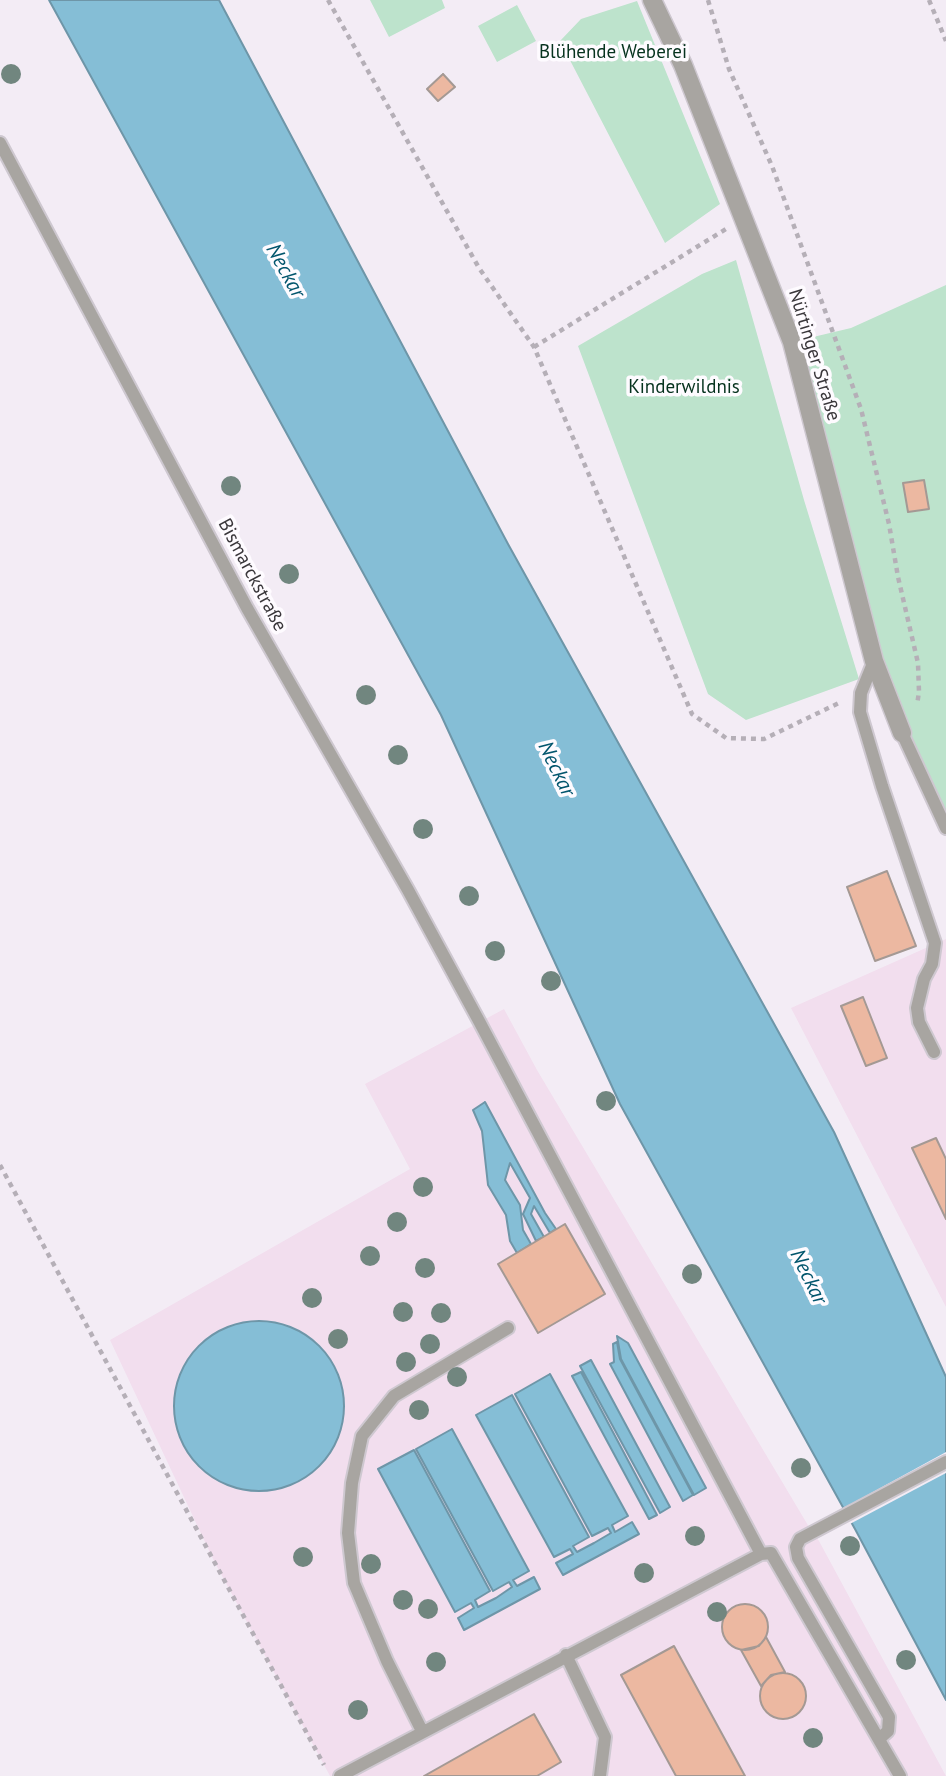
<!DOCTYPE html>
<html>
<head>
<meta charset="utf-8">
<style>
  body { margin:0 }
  canvas { display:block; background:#f3ecf5 }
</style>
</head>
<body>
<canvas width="946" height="1776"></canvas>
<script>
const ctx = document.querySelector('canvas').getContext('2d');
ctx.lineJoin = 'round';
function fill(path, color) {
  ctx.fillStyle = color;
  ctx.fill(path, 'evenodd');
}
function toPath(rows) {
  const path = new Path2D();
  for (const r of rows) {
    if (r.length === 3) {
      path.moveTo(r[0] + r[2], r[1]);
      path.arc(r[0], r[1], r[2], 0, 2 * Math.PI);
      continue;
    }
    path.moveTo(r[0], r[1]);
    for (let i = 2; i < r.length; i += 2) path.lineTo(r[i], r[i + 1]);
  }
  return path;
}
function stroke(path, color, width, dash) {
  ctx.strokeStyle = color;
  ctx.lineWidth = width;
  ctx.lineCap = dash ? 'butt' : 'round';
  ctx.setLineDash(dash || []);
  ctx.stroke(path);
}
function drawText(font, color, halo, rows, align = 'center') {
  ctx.font = font + ' "PT Sans",sans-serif';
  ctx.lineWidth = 7;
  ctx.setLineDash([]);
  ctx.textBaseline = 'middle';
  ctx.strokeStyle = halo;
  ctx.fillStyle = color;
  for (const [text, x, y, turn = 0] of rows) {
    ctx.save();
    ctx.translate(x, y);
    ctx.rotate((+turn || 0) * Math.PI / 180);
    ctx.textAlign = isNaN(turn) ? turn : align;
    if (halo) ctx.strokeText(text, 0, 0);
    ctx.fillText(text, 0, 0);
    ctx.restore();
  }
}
fill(toPath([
  [946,939,946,1307,791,1008],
  [504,1009,537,1070,809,1527,819,1541,946,1776,330,1776,214,1561,110,1340,410,1169,365,1084]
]), '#f2deee');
fill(toPath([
  [370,0,442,0,445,8,389,37],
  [637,1,720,204,665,243,560,41,581,19],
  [517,5,536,41,497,62,478,26],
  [736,260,804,500,859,679,746,720,708,694,578,346,702,274],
  [946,285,946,828,902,733,792,342,851,328]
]), '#bde3cc');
const water = toPath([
  [49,0,219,0,508,544,834,1132,946,1377,946,1700,855,1529,620,1104,441,715,49,0],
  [485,1102,545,1213,556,1229,550,1233,534,1206,531,1214,544,1237,536,1241,523,1214,530,1198,510,1163,505,1180,520,1205,523,1230,531,1244,517,1253,510,1241,506,1215,488,1185,482,1131,473,1110,485,1102],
  [259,1406,85],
  [617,1336,628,1343,706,1488,694,1495,621,1359,617,1336],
  [617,1342,620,1359,693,1495,683,1501,610,1364,614,1362,613,1344,617,1342],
  [591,1360,670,1507,660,1513,580,1366,591,1360],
  [581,1372,657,1515,649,1519,572,1376,581,1372],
  [550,1374,628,1516,612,1525,615,1532,632,1522,639,1534,563,1575,556,1563,573,1554,570,1549,554,1557,476,1415,512,1395,589,1537,573,1546,577,1552,594,1543,611,1533,608,1528,592,1536,515,1394,550,1374],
  [452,1429,529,1571,513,1580,517,1586,534,1577,540,1589,464,1630,458,1618,474,1608,471,1603,455,1612,378,1469,414,1450,490,1591,475,1600,478,1607,496,1598,512,1587,509,1582,493,1591,416,1449,452,1429]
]);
fill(water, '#85bed6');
stroke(water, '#6e96a8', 2);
fill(toPath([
  [946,1452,946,1473,848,1525,840,1510]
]), '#f3ecf5');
const building = toPath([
  [443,74,455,87,438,101,427,89,443,74],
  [924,480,929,509,908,512,903,483,924,480],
  [887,871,916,946,875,961,847,887,887,871],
  [863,997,887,1058,866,1066,841,1006,863,997],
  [936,1138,946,1159,946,1219,912,1148,936,1138],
  [565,1224,605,1294,538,1333,498,1264,565,1224],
  [745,1627,23],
  [766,1637,785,1672,771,1675,761,1686,741,1650,759,1646,766,1637],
  [674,1646,745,1776,676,1776,621,1675,674,1646],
  [783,1696,23],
  [534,1714,561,1762,537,1776,424,1776,534,1714]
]);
fill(building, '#ecb8a1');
stroke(building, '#a49994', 2);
const lane = toPath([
  [0,143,247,608,408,890,479,1021,761,1554,340,1776],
  [874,661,861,693,860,712,882,786,935,943,932,964,924,979,917,1008,919,1022,934,1052],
  [902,733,946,828],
  [761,1554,771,1553,900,1776],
  [566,1655,605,1737,600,1776],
  [422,1731,387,1661,354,1583,348,1533,352,1483,362,1436,394,1396,508,1328],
  [879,1739,888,1731,889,1717,798,1558,796,1547,800,1539,946,1462]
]);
const street = toPath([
  [652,0,683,65,792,342,874,661,902,733]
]);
stroke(lane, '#cec8d0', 16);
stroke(street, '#cec8d0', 21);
stroke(toPath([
  [328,0,479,268,534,347,692,714,726,738,764,739,841,702],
  [708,0,729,69,772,166,861,409,889,524,898,577,918,663,919,692,917,705],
  [929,0,946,41],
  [534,347,726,229],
  [0,1165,324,1765]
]), '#b5afb7', 4.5, [5, 5]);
stroke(lane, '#a8a5a1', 12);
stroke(street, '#a8a5a1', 18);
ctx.fillStyle = '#71867f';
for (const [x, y] of [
  [11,74],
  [231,486],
  [289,574],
  [366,695],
  [398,755],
  [423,829],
  [469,896],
  [495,951],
  [551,981],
  [606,1101],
  [423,1187],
  [397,1222],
  [370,1256],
  [425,1268],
  [692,1274],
  [312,1298],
  [403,1312],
  [441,1313],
  [338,1339],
  [430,1344],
  [406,1362],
  [457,1377],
  [419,1410],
  [801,1468],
  [695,1536],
  [850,1546],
  [303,1557],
  [371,1564],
  [644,1573],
  [403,1600],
  [428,1609],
  [717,1612],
  [906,1660],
  [436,1662],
  [358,1710],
  [813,1738]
]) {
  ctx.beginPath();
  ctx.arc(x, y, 10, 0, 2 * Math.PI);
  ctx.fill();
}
drawText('19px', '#06321e', '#fefbff', [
  ["Blühende Weberei",613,53],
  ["Kinderwildnis",684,388]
]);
drawText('19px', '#3a373b', '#fefbff', [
  ["Nürtinger Straße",814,355,73],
  ["Bismarckstraße",252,575,62]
]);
drawText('italic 21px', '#02556d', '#fefbff', [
  ["Neckar",285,271,61],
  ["Neckar",556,769,64],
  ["Neckar",808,1277,64]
]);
</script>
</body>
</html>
